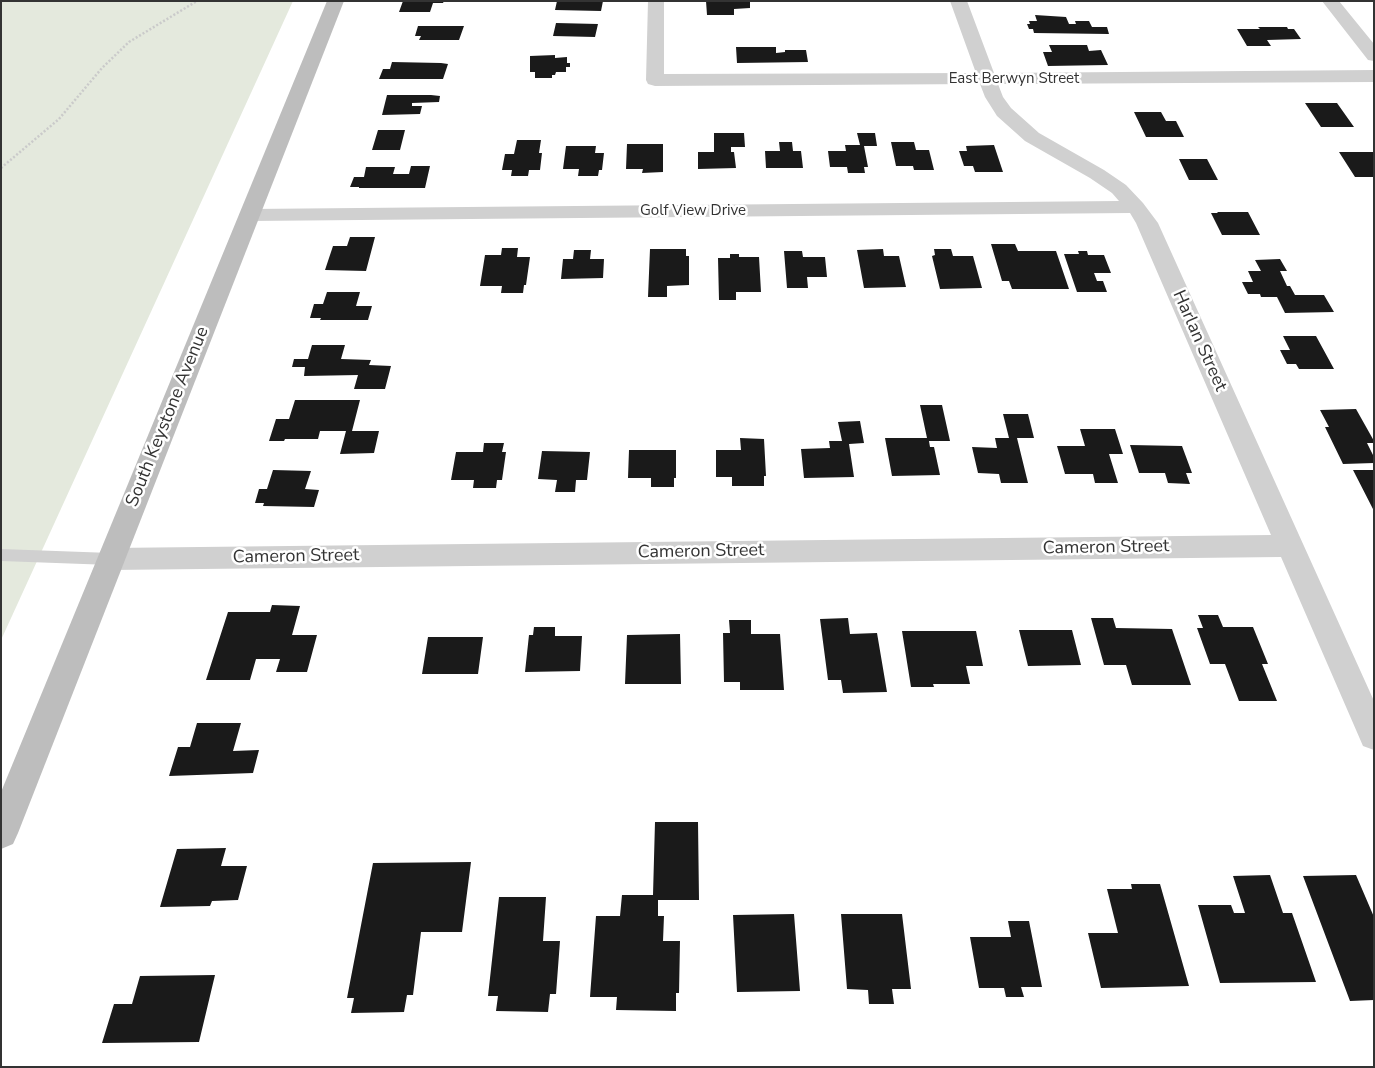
<!DOCTYPE html>
<html>
<head>
<meta charset="utf-8">
<style>
  body { margin:0 }
  #map { position:relative; width:1375px; height:1068px; overflow:hidden; background:#fff; font-family:"Nunito Sans",sans-serif }
  canvas { display:block }
  .frame { position:absolute; inset:0; border:2px solid #333; pointer-events:none }
</style>
</head>
<body>
<div id="map">
<canvas width="1375" height="1068"></canvas>
<div class="frame"></div>
</div>
<script>
const ctx = document.querySelector('canvas').getContext('2d');
ctx.lineJoin = 'round';
function fill(path, color) {
  ctx.fillStyle = color;
  ctx.fill(path, 'evenodd');
}
function toPath(rows) {
  const path = new Path2D();
  for (const r of rows) {
    path.moveTo(r[0], r[1]);
    for (let i = 2; i < r.length; i += 2) path.lineTo(r[i], r[i + 1]);
  }
  return path;
}
function stroke(path, color, width, dash) {
  ctx.strokeStyle = color;
  ctx.lineWidth = width;
  ctx.lineCap = dash ? 'butt' : 'round';
  ctx.setLineDash(dash || []);
  ctx.stroke(path);
}
function drawText(font, color, halo, rows, align = 'center') {
  ctx.font = font + ' "Nunito Sans",sans-serif';
  ctx.lineWidth = 5;
  ctx.setLineDash([]);
  ctx.textBaseline = 'middle';
  ctx.strokeStyle = halo;
  ctx.fillStyle = color;
  for (const [text, x, y, turn = 0] of rows) {
    ctx.save();
    ctx.translate(x, y);
    ctx.rotate((+turn || 0) * Math.PI / 180);
    ctx.textAlign = isNaN(turn) ? turn : align;
    if (halo) ctx.strokeText(text, 0, 0);
    ctx.fillText(text, 0, 0);
    ctx.restore();
  }
}
fill(toPath([
  [1,1,293,1,1,640]
]), '#e4e9dd');
fill(toPath([
  [403,1,444,1,443,3,433,3,430,12,399,12],
  [557,1,603,1,601,11,555,10],
  [706,1,750,1,750,8,734,9,734,15,707,15],
  [1035,15,1066,17,1069,24,1076,24,1075,21,1089,21,1092,27,1107,27,1109,34,1034,33,1033,29,1029,29,1027,24,1030,24,1029,21,1037,21],
  [556,23,598,24,595,37,553,36],
  [418,26,464,26,459,40,419,40,421,36,415,36],
  [1258,27,1287,27,1288,29,1294,29,1301,39,1267,40,1271,46,1247,46,1237,29,1260,29],
  [1049,45,1087,45,1089,51,1101,50,1108,65,1048,66,1043,52,1052,52],
  [736,47,776,47,776,53,785,52,785,50,806,50,808,62,737,63],
  [555,55,555,58,567,57,567,63,570,63,570,67,566,67,566,72,556,72,555,75,552,75,552,78,535,78,535,72,530,72,530,56],
  [392,62,441,63,448,64,443,79,379,79,383,69,390,69],
  [387,95,431,95,440,96,439,102,412,103,412,106,422,106,420,114,382,115],
  [1305,103,1337,103,1354,127,1321,127],
  [1134,112,1161,112,1166,121,1176,121,1184,137,1146,137],
  [378,130,405,130,400,150,372,150],
  [714,133,744,133,745,147,731,147,731,152,734,152,736,168,698,169,698,152,714,152],
  [857,133,875,133,877,146,864,146,868,167,864,167,865,173,848,173,847,167,830,167,828,151,846,151,845,145,860,145],
  [517,140,541,140,539,153,542,153,540,170,529,170,528,176,511,176,512,170,502,170,505,154,514,154],
  [779,142,792,142,793,151,801,151,803,168,766,168,765,151,780,151],
  [891,142,914,142,916,150,929,150,934,170,914,170,913,166,896,166],
  [627,144,663,144,663,172,642,173,643,169,626,169],
  [994,145,1003,172,975,172,973,166,964,166,959,151,967,151,966,146],
  [566,146,596,146,595,153,604,153,602,170,599,170,598,176,578,176,579,169,563,169],
  [1339,152,1373,152,1374,177,1355,177],
  [1179,159,1207,159,1218,180,1189,180],
  [411,166,430,166,425,188,359,188,359,187,350,187,354,177,364,177,366,167,395,167,393,174,409,174],
  [1217,212,1248,212,1260,235,1222,235,1211,213,1218,213],
  [350,237,375,237,366,271,325,270,333,246,347,246],
  [991,244,1015,244,1018,251,1056,251,1069,289,1012,289,1009,281,1002,281],
  [502,248,518,248,517,257,530,257,526,285,524,285,523,293,501,293,502,286,480,286,485,255,501,255],
  [650,249,686,249,686,256,689,256,689,285,667,286,667,297,648,297],
  [883,249,884,256,899,256,906,287,864,288,857,250],
  [934,249,951,249,953,256,973,256,982,288,940,289,932,256,935,255],
  [574,250,591,250,590,259,604,259,603,278,561,279,563,259,573,259],
  [784,251,802,251,803,257,825,257,827,277,807,277,808,288,787,288],
  [1078,251,1087,251,1088,255,1104,255,1111,273,1094,273,1097,281,1103,281,1107,292,1077,292,1064,254,1079,254],
  [730,254,739,254,739,257,759,257,761,292,736,292,736,300,719,300,718,258,730,258],
  [1280,259,1287,271,1280,271,1287,286,1290,286,1295,295,1324,295,1334,312,1285,313,1277,297,1261,297,1260,294,1248,294,1242,282,1253,282,1248,271,1261,271,1255,260],
  [327,292,360,292,356,306,372,306,368,320,320,320,321,318,310,318,314,304,323,304],
  [1283,336,1316,336,1334,369,1299,369,1296,364,1287,364,1280,350,1290,350],
  [312,345,345,345,341,359,371,360,369,365,391,366,385,389,354,389,358,375,304,376,305,367,292,367,294,359,308,359],
  [295,400,360,400,352,431,379,431,374,453,340,454,346,431,320,431,318,439,285,439,284,441,269,441,276,419,289,419],
  [920,405,942,405,950,441,929,441,930,447,934,447,940,475,892,476,885,438,927,438],
  [1356,409,1374,441,1374,443,1367,443,1374,457,1374,463,1343,464,1325,427,1329,427,1320,410],
  [1003,414,1028,414,1034,438,1017,438,1028,483,1001,483,999,474,978,473,972,447,997,448,995,438,1009,438],
  [860,421,864,443,849,444,854,477,804,478,801,449,830,448,829,441,842,441,838,422],
  [1080,429,1115,429,1123,454,1109,454,1118,483,1095,483,1093,474,1065,474,1057,446,1085,446],
  [740,438,764,439,766,476,764,476,764,486,732,486,732,477,716,477,716,450,741,450],
  [484,443,504,443,502,452,506,452,502,480,497,480,496,488,473,488,474,480,451,480,456,452,483,452],
  [1130,445,1182,446,1192,473,1186,473,1190,484,1168,483,1165,473,1139,473],
  [629,450,676,450,676,478,674,478,674,487,651,487,651,478,628,478],
  [542,451,590,452,587,480,576,480,575,492,555,492,557,480,538,479],
  [273,470,311,471,305,489,319,490,314,507,263,506,264,503,255,503,259,489,267,489],
  [1353,470,1374,470,1374,511],
  [272,605,300,606,292,635,317,635,307,672,276,672,280,659,256,659,250,680,206,680,228,612,270,612],
  [1198,615,1218,615,1223,627,1253,627,1268,664,1262,664,1277,701,1239,701,1225,664,1210,664,1197,628,1203,628],
  [848,618,850,634,877,633,887,692,843,693,841,680,828,680,820,619],
  [1091,618,1113,618,1116,628,1172,629,1191,685,1132,685,1126,665,1104,665],
  [729,620,751,620,751,634,780,634,784,690,740,690,740,682,724,682,723,633,730,633],
  [534,627,555,627,555,636,582,636,580,671,525,672,529,635,533,635],
  [1019,630,1072,630,1081,665,1028,666],
  [902,631,976,631,983,666,966,666,970,684,933,684,934,687,911,687],
  [680,634,681,684,625,684,627,635],
  [428,637,483,637,478,674,422,674],
  [197,723,241,723,233,751,259,750,253,773,169,776,178,747,190,747],
  [655,822,698,822,699,900,658,900,658,916,664,916,663,941,680,941,679,993,676,993,676,1011,616,1010,617,997,590,997,596,916,620,916,622,895,653,895],
  [226,848,221,866,247,866,238,900,212,901,210,906,160,907,177,849],
  [471,862,462,932,421,932,413,995,407,995,404,1012,351,1013,354,998,347,998,373,863],
  [1270,875,1283,913,1292,913,1316,982,1220,983,1198,905,1231,905,1234,913,1245,913,1233,876],
  [1356,875,1374,917,1374,1000,1350,1001,1303,876],
  [1131,884,1160,884,1189,986,1101,988,1088,933,1118,933,1107,889,1132,889],
  [499,897,546,897,543,941,560,941,556,994,550,994,548,1012,496,1011,498,996,488,996],
  [794,914,800,991,737,992,733,915],
  [841,914,902,914,911,989,892,989,894,1004,869,1004,868,990,847,989],
  [1008,921,1029,921,1042,987,1021,987,1024,997,1006,997,1004,988,979,988,970,937,1011,937],
  [215,975,199,1042,102,1043,114,1004,132,1004,140,976]
]), '#1a1a1a');
stroke(toPath([
  [1,168,59,119,102,68,129,42,197,1]
]), '#cacaca', 2.5, [2, 2]);
fill(toPath([
  [1,549,111,553,116,555,119,559,116,563,111,565,1,561,1,549]
]), '#d0d0d0');
fill(toPath([
  [648,1,664,1,664,74,976,73,950,1,967,1,994,73,1374,70,1374,82,998,84,1003,97,1011,108,1039,133,1104,170,1126,185,1143,203,1158,223,1374,701,1374,750,1363,746,1281,557,111,570,101,567,97,559,101,551,111,548,1271,535,1136,223,1130,213,250,221,243,219,239,215,243,211,250,209,1119,201,1112,193,1090,178,1025,141,997,116,985,97,980,84,655,86,648,84,646,80,648,1],
  [1322,1,1339,1,1374,44,1374,61,1368,60,1322,1]
]), '#d0d0d0');
fill(toPath([
  [327,1,344,1,18,833,13,844,1,849,1,792,327,1]
]), '#bdbdbd');
drawText('15px', '#333', '#fff', [
  ["East Berwyn Street",1014,79],
  ["Golf View Drive",693,211]
]);
drawText('18px', '#333', '#fff', [
  ["Harlan Street",1199,341,66],
  ["South Keystone Avenue",168,417,-68],
  ["Cameron Street",1106,548,-1],
  ["Cameron Street",701,552,-1],
  ["Cameron Street",296,557,-1]
]);
</script>
</body>
</html>
